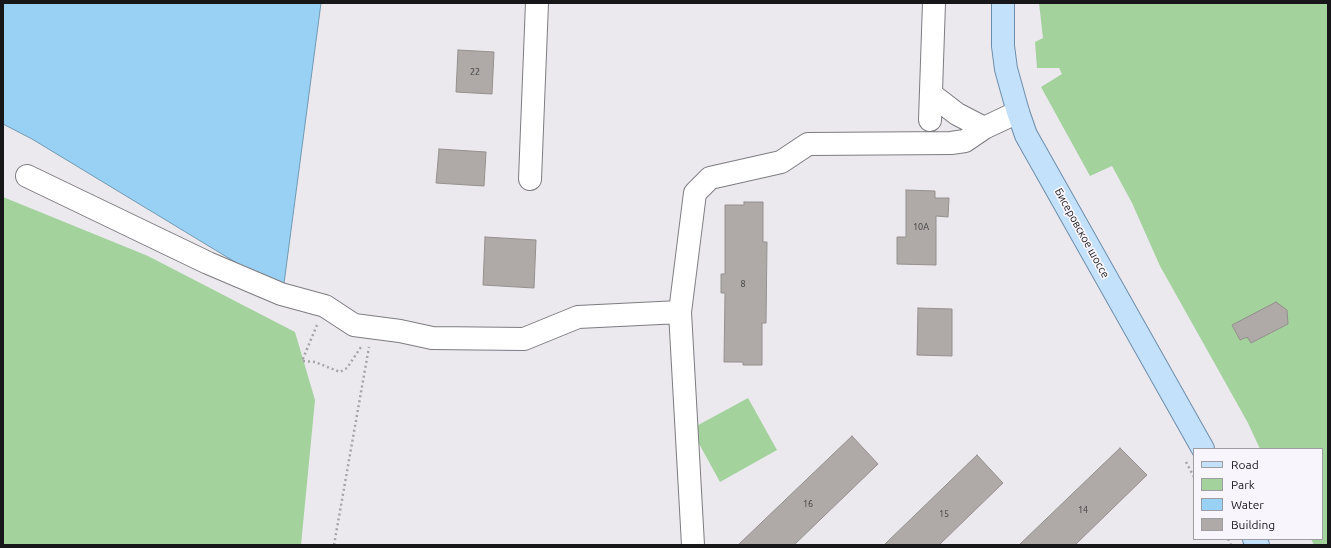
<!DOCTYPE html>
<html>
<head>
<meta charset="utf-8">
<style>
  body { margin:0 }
  #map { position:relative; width:1331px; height:548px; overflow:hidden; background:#ebe9ee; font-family:Ubuntu,sans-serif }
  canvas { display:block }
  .frame { position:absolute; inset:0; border:4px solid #171719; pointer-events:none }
  .legend { position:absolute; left:1193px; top:448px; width:130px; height:92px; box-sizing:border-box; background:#f8f6fc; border:1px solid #9e9da1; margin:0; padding:5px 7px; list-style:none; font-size:12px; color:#171719 }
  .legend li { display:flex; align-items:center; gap:8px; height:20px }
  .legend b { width:20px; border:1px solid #9e9da1 }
</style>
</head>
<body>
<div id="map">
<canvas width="1331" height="548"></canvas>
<div class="frame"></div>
<ul class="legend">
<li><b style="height:5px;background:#c4e1fb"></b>Road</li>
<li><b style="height:11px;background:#a3d29d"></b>Park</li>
<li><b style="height:11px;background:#98d1f4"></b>Water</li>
<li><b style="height:11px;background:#afa9a8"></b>Building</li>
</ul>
</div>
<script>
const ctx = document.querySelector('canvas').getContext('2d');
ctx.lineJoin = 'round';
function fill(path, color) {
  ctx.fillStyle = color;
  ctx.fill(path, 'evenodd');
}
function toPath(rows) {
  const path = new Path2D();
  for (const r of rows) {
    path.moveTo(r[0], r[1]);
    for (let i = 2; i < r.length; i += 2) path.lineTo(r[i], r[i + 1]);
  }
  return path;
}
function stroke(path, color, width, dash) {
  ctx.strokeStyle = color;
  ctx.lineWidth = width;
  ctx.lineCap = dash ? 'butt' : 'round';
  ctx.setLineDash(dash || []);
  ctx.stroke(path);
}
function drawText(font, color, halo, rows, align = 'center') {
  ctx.font = font + ' Ubuntu,sans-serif';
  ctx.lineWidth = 3.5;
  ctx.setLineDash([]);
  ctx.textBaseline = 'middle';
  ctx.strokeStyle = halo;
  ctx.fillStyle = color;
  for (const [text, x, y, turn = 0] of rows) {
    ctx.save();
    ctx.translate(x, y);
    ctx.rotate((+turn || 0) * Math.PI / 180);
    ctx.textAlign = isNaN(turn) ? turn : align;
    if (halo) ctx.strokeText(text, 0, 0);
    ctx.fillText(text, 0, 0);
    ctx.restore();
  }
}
fill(toPath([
  [1039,3,1328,3,1328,545,1314,545,1311,539,1322,539,1322,449,1260,449,1248,423,1160,266,1132,203,1112,166,1090,176,1041,87,1062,74,1059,68,1037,68,1035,42,1043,38],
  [3,197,148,256,295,332,315,400,301,545,3,545],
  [748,398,777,450,720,482,691,429]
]), '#a3d29d');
const water = toPath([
  [3,3,321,3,283,291,32,139,3,124,3,3]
]);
fill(water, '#98d1f4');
stroke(water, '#7199b2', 1);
const building = toPath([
  [458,50,494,52,492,94,456,92,458,50],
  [439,149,486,152,484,186,436,183,439,149],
  [906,190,935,191,935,198,949,198,948,217,936,216,936,265,897,264,897,237,906,237,906,190],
  [744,202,763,202,763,242,767,242,766,323,762,323,762,365,743,365,743,362,724,362,725,293,721,293,721,274,725,274,725,205,744,205,744,202],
  [485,237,536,240,534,288,483,285,485,237],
  [1276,302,1287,310,1288,324,1251,343,1247,337,1240,340,1232,325,1276,302],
  [918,308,952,309,952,356,917,355,918,308],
  [852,436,878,464,794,545,738,545,852,436],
  [1120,448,1147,475,1075,545,1019,545,1120,448],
  [977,455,1003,483,939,545,884,545,977,455]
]);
fill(building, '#afa9a8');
stroke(building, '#95908e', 1);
const minor = toPath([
  [931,94,957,114,984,128],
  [930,120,934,3],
  [27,176,208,263,281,294,325,306,354,325,400,331,432,338,524,339,578,317,680,312],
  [530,179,537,3],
  [693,545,680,312,695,193,710,178,781,162,808,144,951,143,965,141,984,128,1018,112]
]);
const major = toPath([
  [1003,3,1003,46,1006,69,1018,112,1026,135,1203,449],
  [1254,539,1258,545]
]);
stroke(minor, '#7d7c81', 24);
stroke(major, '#6d8dab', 24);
stroke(toPath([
  [317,325,302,361,315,362,340,372,347,368,361,347],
  [1186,462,1194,477],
  [1228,539,1231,545],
  [334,545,369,347]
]), '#a4a3a7', 2.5, [2, 3]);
stroke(minor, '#fff', 22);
stroke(major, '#c4e1fb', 22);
drawText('9px', '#3d3c3d', null, [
  ["22",475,72],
  ["10А",921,227],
  ["8",743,284],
  ["16",808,504],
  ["14",1083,510],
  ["15",944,514]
]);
drawText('11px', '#171719', '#f8f6fc', [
  ["Бисеровское шоссе",1082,233,61]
]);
</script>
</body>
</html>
